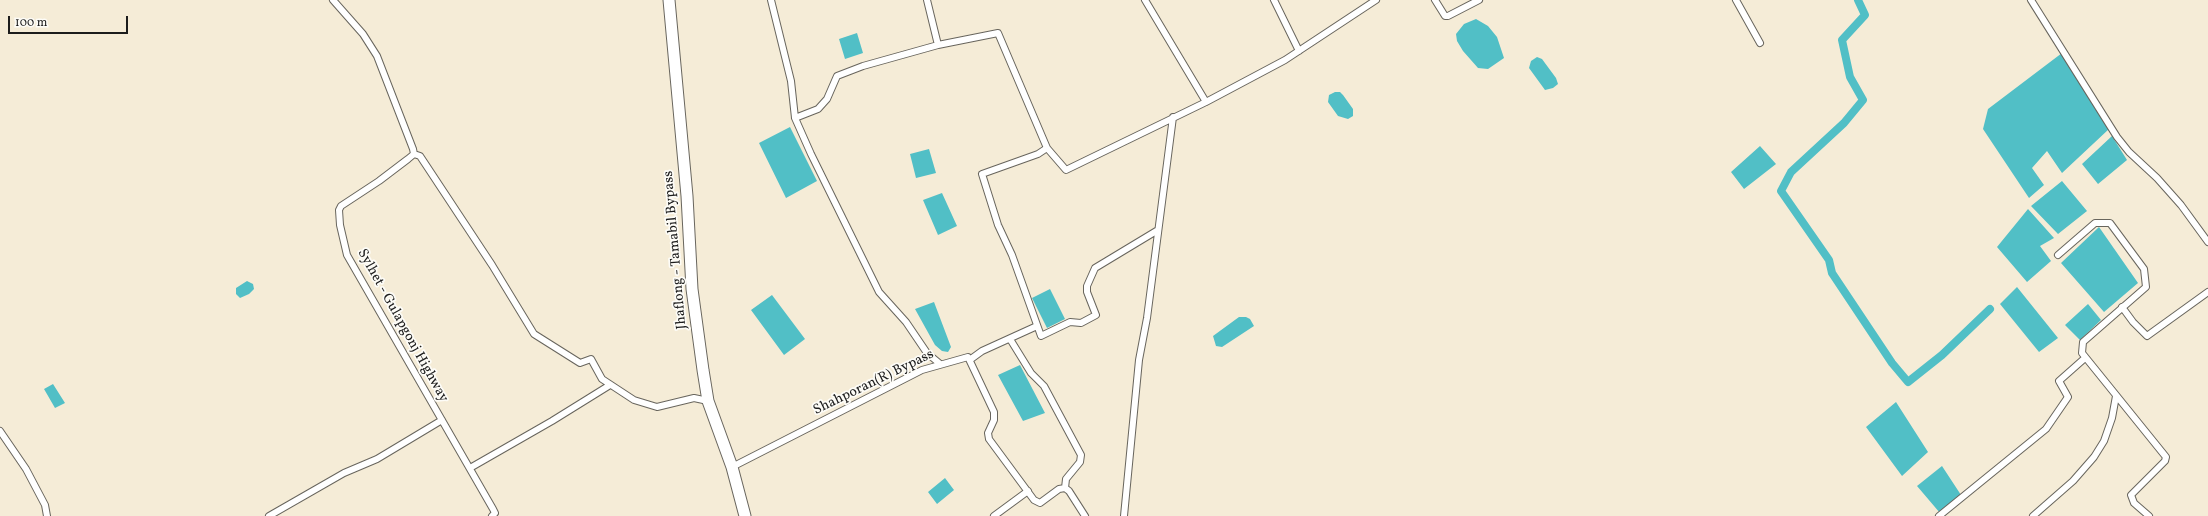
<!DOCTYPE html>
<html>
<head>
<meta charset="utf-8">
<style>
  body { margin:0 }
  #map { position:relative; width:2208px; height:516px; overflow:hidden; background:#f5ecd7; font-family:Vollkorn,serif }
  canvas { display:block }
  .scale { position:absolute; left:8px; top:16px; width:120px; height:18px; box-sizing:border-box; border:2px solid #1c1c1c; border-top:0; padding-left:5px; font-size:12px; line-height:14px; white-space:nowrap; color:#1c1c1c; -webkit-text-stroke:3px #fdfcf7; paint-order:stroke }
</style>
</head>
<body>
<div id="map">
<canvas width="2208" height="516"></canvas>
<div class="scale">100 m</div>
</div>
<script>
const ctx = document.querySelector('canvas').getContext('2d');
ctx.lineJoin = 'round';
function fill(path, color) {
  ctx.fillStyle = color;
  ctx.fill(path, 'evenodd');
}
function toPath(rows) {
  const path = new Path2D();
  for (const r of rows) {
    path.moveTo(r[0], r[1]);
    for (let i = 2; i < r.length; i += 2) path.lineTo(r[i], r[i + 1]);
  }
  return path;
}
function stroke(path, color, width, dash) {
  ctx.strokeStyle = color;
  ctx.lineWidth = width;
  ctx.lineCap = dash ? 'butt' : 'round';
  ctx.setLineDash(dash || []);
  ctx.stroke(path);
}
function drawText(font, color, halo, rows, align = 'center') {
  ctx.font = font + ' Vollkorn,serif';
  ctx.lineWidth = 3.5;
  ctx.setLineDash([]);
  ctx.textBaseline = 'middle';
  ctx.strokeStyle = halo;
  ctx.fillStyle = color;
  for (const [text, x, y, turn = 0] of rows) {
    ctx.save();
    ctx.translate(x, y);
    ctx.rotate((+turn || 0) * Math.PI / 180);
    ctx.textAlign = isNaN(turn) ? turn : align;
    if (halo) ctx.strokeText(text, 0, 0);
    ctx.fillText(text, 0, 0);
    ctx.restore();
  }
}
fill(toPath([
  [1476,19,1488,26,1497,37,1504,58,1488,69,1478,68,1463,51,1457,41,1456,34,1464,24],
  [857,33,863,53,845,59,839,39],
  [2062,53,2109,129,2062,173,2047,151,2032,168,2044,185,2029,198,1983,129,1988,109],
  [1537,57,1542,59,1556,78,1558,84,1553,88,1545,90,1529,68,1531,61],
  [1335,92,1340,92,1343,95,1353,109,1353,116,1348,119,1338,116,1328,102,1329,95],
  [790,127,817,181,786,198,759,143],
  [2112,136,2127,160,2098,184,2082,164],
  [1760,146,1776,164,1744,189,1731,172],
  [929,149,936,173,916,178,910,154],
  [2062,181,2087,211,2058,234,2031,206],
  [942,193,957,226,938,235,923,200],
  [2028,209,2054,238,2040,246,2051,261,2027,282,1997,247],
  [2099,227,2138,283,2104,312,2061,263],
  [247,281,253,284,254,289,249,294,240,298,236,294,236,288],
  [2017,287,2058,338,2039,352,2000,304],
  [1050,289,1065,319,1047,328,1032,298],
  [772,295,805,339,784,355,751,310],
  [934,302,951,347,948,352,942,351,935,345,915,309],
  [2088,304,2101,320,2080,340,2065,325],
  [1239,317,1246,317,1250,319,1254,326,1222,347,1216,346,1213,336],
  [1020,365,1045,413,1023,421,998,375],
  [53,384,65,403,55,408,44,389],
  [1896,402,1928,452,1902,476,1866,427],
  [1942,466,1961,495,1940,513,1917,486],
  [945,478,954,490,937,504,928,492]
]), '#51bfc6');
stroke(toPath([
  [1858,0,1865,15,1842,40,1850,77,1863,100,1844,123,1791,172,1781,191,1829,260,1832,273,1892,363,1908,382,1942,355,1990,309]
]), '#51bfc6', 8);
const minor = toPath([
  [333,0,363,34,377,56,413,149,414,154,408,159,379,181,341,206,339,210,340,225,347,255,493,509,495,513,492,516],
  [771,0,791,81,795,118,811,154,879,292,906,322,927,353,939,363],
  [927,0,938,45],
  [1145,0,1206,102],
  [1274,0,1299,51],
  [1435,0,1445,16,1448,16,1479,0],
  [1736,0,1760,43],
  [2031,0,2117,137,2129,152,2157,178,2181,205,2208,242],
  [795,118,818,109,827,99,837,76,863,66,938,45,998,33,1047,148,1066,170,1206,102,1285,60,1376,0],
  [1047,148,1038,154,982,174,998,225,1012,255,1041,336,1070,322,1081,323,1096,315,1087,292,1087,286,1095,268,1158,230],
  [414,154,420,156,492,265,534,334,580,363,591,359,602,379,634,400,657,407,694,398,708,401],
  [2058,255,2095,223,2110,223,2144,269,2146,287,2083,342,2082,353,2166,457,2165,461,2131,495,2134,503,2149,516],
  [2122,307,2133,322,2147,336,2208,292],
  [1010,339,1031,373,1044,386,1081,455,1080,462,1066,479,1065,488],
  [971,359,982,351,1037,326],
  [0,431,26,469,45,505,47,516],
  [732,467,922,370,968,357,994,412,994,420,988,433,989,439,1034,500,1040,503,1059,489,1065,488,1069,491,1085,516],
  [470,468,552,421,610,385],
  [269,516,344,473,377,459,442,420],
  [994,516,1028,491],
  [1124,516,1139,360,1147,318,1173,117],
  [1939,516,2046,429,2068,397,2059,381,2085,358],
  [2033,516,2073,481,2094,457,2104,441,2112,418,2116,396]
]);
const trunk = toPath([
  [669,0,687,196,692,289,703,370,708,401,732,467,745,516]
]);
stroke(minor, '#68655d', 8);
stroke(trunk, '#68655d', 13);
stroke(minor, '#fff', 6);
stroke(trunk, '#fff', 11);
drawText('14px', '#1c1c1c', '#fdfcf7', [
  ["Jhaflong - Tamabil Bypass",676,250,-95],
  ["Sylhet - Gulapgonj Highway",402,326,61],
  ["Shahporan(R) Bypass",874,383,-26]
]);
</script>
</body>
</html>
